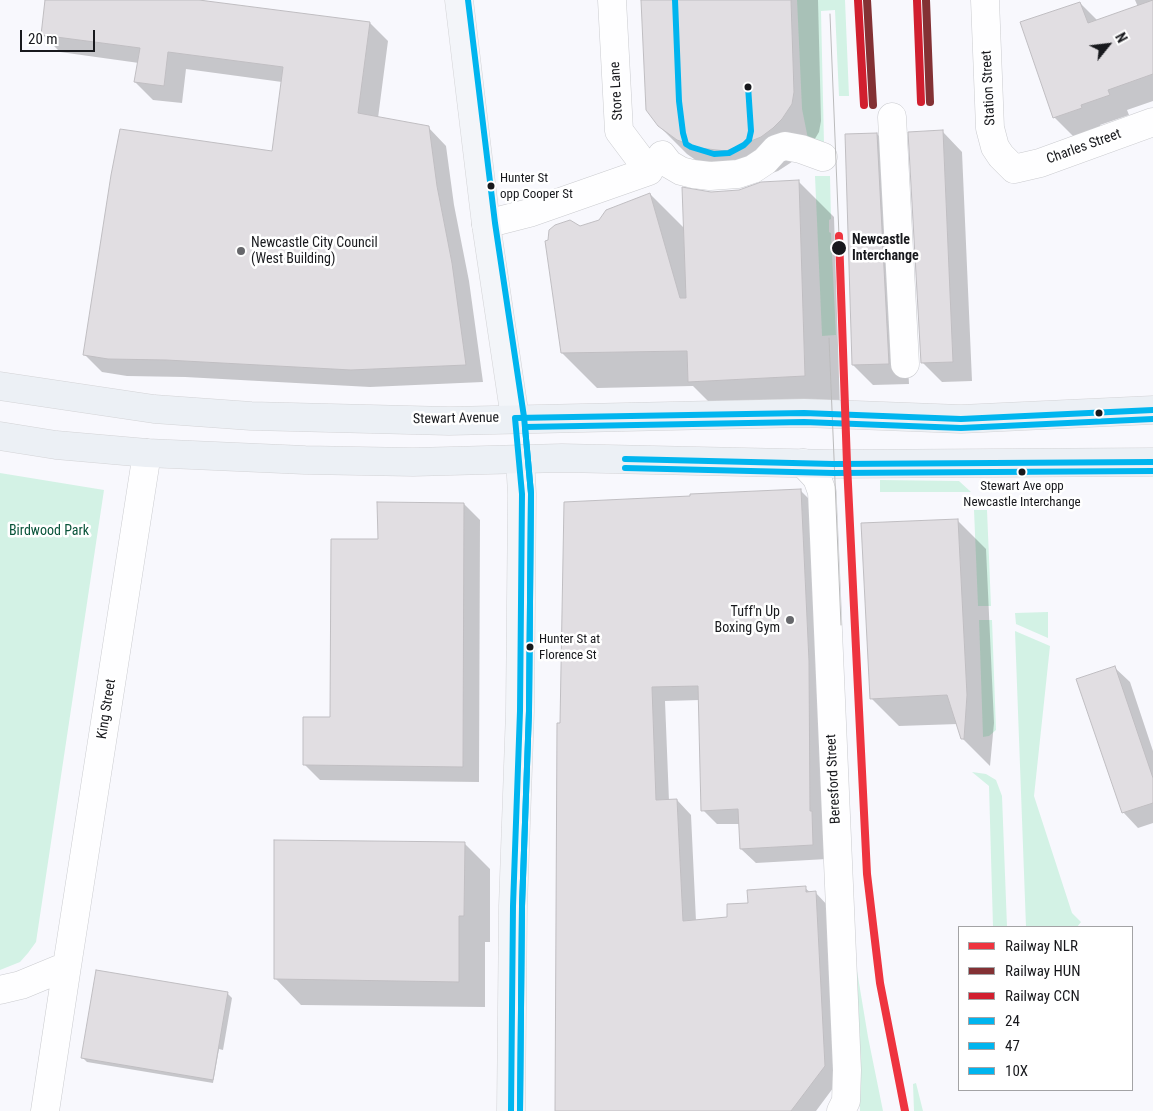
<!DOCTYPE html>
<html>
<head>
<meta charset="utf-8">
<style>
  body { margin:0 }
  #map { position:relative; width:1153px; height:1111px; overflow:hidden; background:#f8f8fd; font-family:"Roboto Condensed",sans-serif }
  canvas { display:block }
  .legend { position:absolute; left:958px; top:926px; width:175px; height:165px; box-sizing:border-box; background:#fff; border:1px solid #a3a3a5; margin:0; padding:6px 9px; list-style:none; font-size:15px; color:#18191d }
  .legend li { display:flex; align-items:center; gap:10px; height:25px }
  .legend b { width:25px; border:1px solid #a3a3a5 }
  .north { position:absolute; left:1083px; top:20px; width:50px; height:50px; -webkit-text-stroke:4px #fff; paint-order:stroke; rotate:61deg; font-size:14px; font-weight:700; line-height:20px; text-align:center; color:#18191d }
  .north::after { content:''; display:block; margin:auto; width:18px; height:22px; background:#18191d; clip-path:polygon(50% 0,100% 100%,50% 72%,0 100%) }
  .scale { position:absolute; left:20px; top:30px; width:75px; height:22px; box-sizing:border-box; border:2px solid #18191d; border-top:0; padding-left:6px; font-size:15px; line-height:18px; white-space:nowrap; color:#18191d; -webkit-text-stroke:4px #fff; paint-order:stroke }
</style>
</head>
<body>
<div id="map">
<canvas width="1153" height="1111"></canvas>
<ul class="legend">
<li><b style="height:6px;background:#ee343f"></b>Railway NLR</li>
<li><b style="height:6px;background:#833134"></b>Railway HUN</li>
<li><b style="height:6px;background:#d11f2f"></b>Railway CCN</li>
<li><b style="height:6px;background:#00b5ef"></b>24</li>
<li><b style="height:6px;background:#00b5ef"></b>47</li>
<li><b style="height:6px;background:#00b5ef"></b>10X</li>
</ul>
<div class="north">N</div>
<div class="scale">20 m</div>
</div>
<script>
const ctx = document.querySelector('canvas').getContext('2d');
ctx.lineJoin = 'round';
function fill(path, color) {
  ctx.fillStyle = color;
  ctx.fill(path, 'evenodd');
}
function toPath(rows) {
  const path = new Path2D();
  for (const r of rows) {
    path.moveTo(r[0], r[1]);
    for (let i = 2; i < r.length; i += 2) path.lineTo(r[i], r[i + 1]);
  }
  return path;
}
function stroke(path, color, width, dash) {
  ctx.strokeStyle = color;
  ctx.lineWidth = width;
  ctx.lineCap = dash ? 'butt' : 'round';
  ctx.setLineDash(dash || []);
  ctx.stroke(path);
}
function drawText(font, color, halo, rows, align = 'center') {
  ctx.font = font + ' "Roboto Condensed",sans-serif';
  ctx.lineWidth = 5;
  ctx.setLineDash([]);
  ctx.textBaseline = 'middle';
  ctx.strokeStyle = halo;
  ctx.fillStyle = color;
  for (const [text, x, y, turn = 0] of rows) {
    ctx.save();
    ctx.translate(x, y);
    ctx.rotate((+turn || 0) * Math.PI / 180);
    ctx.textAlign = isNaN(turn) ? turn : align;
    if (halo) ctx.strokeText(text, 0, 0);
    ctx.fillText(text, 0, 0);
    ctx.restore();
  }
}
fill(toPath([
  [797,0,845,0,849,96,839,96,835,10,821,11,824,144,808,139,802,109],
  [815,176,830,176,831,219,829,220,829,232,831,233,836,335,822,336],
  [0,473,104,490,36,942,28,953,20,962,0,970],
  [880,480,959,481,971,492,880,492],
  [974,510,987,510,991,606,978,606],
  [1048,612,1048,638,1016,624,1015,613],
  [979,620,992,620,996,730,989,736,983,737],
  [1015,631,1050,646,1034,796,1072,913,1081,922,1077,927,1026,927],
  [972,772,986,774,996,780,1002,796,1007,927,993,927,989,786],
  [853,947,868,1037,883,1111,860,1111],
  [916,1083,923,1111,914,1111,913,1084]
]), '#d3f2e5');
fill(toPath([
  [47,0,191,0,370,23,388,41,378,118,428,127,446,146,454,205,469,281,483,382,370,387,185,377,127,376,102,372,84,354,274,153,282,82,186,69,182,103,153,100,135,82,139,63,60,52,42,34],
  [642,0,818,0,821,121,819,132,810,147,801,156,778,171,755,179,707,168,687,154,659,126],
  [1135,0,1153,0,1153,101,1127,110,1129,115,1100,125,1101,127,1074,137,1054,117,1080,3,1098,21,1138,7],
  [943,132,962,152,972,381,942,382,922,362],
  [877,134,897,154,909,384,873,385,853,365],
  [799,182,834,217,840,410,724,417,693,386,597,388,562,353,579,227,600,221,650,194,685,229,711,193,740,191],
  [801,491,815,505,827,859,756,863,741,849,740,824,717,824,703,810,700,700,665,701,669,801,677,800,691,815,696,921,729,918,750,904,805,888,811,893,815,892,829,907,839,1080,816,1111,556,1111,559,725],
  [464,504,480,520,479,782,320,780,304,764,332,718,380,541],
  [958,521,986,549,994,723,990,766,962,738,958,724,899,726,871,698],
  [1114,667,1130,682,1153,751,1153,823,1138,828,1123,812],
  [464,843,490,869,490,942,485,942,485,1007,301,1005,275,978],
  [227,993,232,998,223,1050,219,1049,213,1083,87,1062,82,1057]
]), '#0003');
const building = toPath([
  [45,0,199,0,370,22,358,113,429,126,437,186,452,263,466,365,351,370,166,360,108,359,83,355,111,175,120,129,272,151,283,67,168,52,164,86,134,82,140,48,41,35,45,0],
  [641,0,791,0,794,92,792,104,782,119,773,128,761,137,726,151,699,148,677,140,658,126,646,110,641,0],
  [1153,0,1153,74,1108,90,1110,95,1081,105,1082,108,1053,118,1020,22,1080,2,1088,23,1153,0],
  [943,130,953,362,921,363,908,132,943,130],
  [877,133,889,364,852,365,845,134,877,133],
  [799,180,805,376,688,382,687,351,561,353,545,241,548,240,549,230,555,225,570,220,580,226,599,220,606,210,650,193,680,298,686,298,682,187,711,192,739,190,761,182,799,180],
  [801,489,809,661,810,811,812,811,813,845,740,849,738,809,701,811,698,686,652,687,656,800,677,799,683,921,727,917,727,904,748,903,747,890,806,886,806,892,816,891,825,1066,791,1111,555,1111,557,723,560,723,564,502,690,496,690,494,801,489],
  [377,502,464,503,463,767,303,765,303,717,330,717,331,539,378,539,377,502],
  [958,519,967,695,964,739,961,739,947,695,870,699,861,523,958,519],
  [1115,666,1153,778,1153,803,1122,813,1076,679,1115,666],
  [274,840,465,842,464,916,459,916,459,982,274,979,274,840],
  [96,970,228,992,213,1080,81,1058,96,970]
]);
fill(building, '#e1dee2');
stroke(building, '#c0bec2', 1);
const minor = toPath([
  [985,0,990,128,995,147,1001,156,1014,169,1040,163,1153,122],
  [892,117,905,364],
  [662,155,669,164,681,171,693,174,710,176,738,174,753,169,765,161,776,149,785,146,801,149,823,157],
  [486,224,529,213,649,171,619,131,612,0],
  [803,463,817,478,822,492,847,1070,846,1101,841,1111],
  [0,990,21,985,67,966,147,453],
  [45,1111,67,966]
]);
const major = toPath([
  [459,0,486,224,515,418],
  [511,1111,513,906,520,711,522,494,520,459]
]);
const highway = toPath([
  [0,386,154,409,251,416,449,421,804,413,961,419,1153,410],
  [0,436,56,445,147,453,305,460,413,462,562,458,834,464,1153,462]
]);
stroke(minor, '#cacbcf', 29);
stroke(major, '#d3d3d6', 29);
stroke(highway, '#d3d3d6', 29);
stroke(minor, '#fefeff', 28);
stroke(major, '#f3f5f9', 28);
stroke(highway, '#ecf0f5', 28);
stroke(toPath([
  [830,14,839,236],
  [829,338,841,625]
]), '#bbbbbc', 1);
stroke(toPath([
  [625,459,834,464,1153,462],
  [511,1111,513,906,520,711,522,494,515,418,804,413,961,419,1153,410]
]), '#00b5ef', 6);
stroke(toPath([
  [625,468,834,473,1153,471],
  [520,1111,522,906,529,711,531,494,525,427,804,422,961,428,1153,419]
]), '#00b5ef', 6);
stroke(toPath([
  [468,0,495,223,524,417,531,493,529,711,522,906,520,1111],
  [675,0,679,101,683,133,686,144,691,147,714,154,729,153,744,145,749,140,751,131,748,86]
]), '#00b5ef', 6);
stroke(toPath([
  [839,236,847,464,867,874,880,983,905,1111]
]), '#ee343f', 8);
stroke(toPath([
  [867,0,873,105],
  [926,0,930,102]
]), '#833134', 8);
stroke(toPath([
  [858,0,864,105],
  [917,0,921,102]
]), '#d11f2f', 8);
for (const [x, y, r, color] of [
  [748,87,4.5,"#18191d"],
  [491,186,4.5,"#18191d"],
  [839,248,8,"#18191d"],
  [241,251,5,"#66676b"],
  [1099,413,4.5,"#18191d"],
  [1022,472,4.5,"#18191d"],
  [790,620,5,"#66676b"],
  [530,647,4.5,"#18191d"]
]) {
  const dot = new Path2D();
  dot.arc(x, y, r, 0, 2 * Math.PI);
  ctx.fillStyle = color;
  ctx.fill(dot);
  stroke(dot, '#fff', 2);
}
drawText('13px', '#18191d', '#fff', [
  ["Hunter St",500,179],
  ["opp Cooper St",500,195],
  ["Stewart Ave opp",1022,487,"center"],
  ["Newcastle Interchange",1022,503,"center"],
  ["Hunter St at",539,640],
  ["Florence St",539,656]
], 'left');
drawText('14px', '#18191d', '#fff', [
  ["Station Street",989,88,-93],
  ["Store Lane",617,91,-93],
  ["Charles Street",1084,147,-20],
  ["Stewart Avenue",456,419,-1],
  ["King Street",107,709,-81],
  ["Beresford Street",834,779,-93]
]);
drawText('bold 14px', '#18191d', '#fff', [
  ["Newcastle",852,240],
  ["Interchange",852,256]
], 'left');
drawText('14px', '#18191d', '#fff', [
  ["Newcastle City Council",251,243],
  ["(West Building)",251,259],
  ["Tuff'n Up",780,612,"right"],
  ["Boxing Gym",780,628,"right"]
], 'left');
drawText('14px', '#09543a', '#fff', [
  ["Birdwood Park",49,531]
]);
</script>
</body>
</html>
